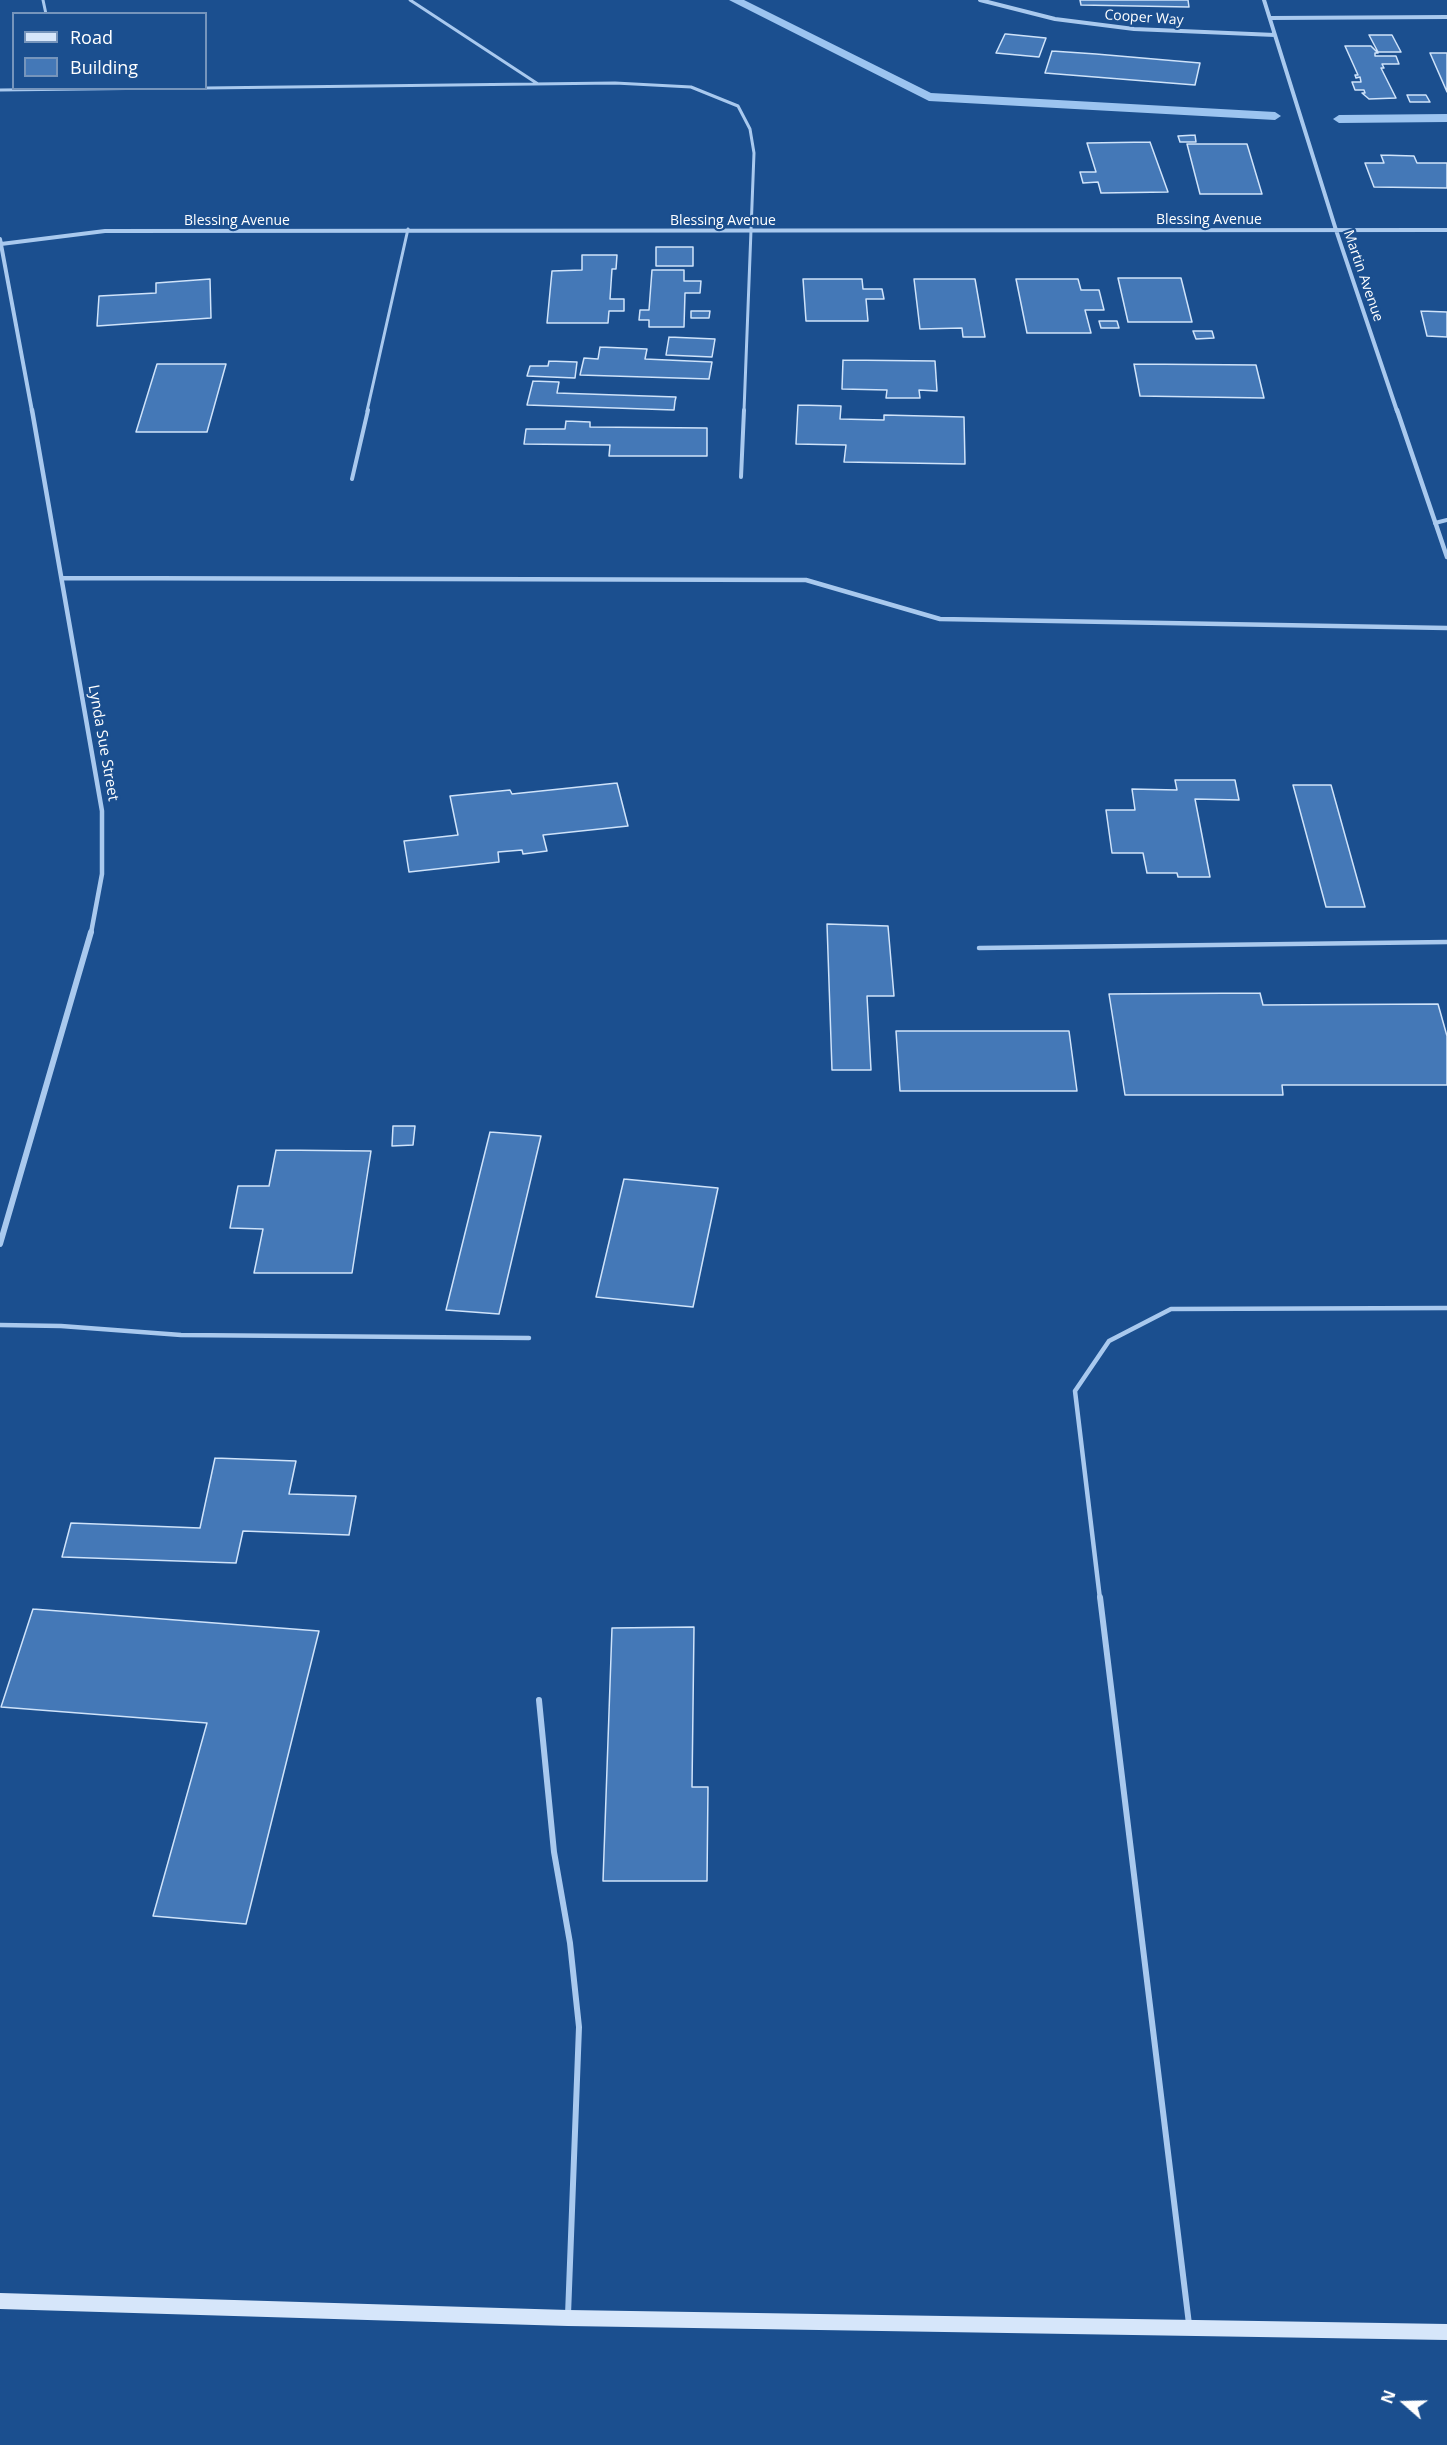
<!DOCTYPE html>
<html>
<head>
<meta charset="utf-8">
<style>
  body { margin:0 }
  #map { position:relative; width:1447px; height:2445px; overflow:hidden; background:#1b4f8f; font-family:"Open Sans",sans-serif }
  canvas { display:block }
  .legend { position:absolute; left:12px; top:12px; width:195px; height:78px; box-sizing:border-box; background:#1b4f8f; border:2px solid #7695bc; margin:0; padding:8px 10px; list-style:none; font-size:18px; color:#fff }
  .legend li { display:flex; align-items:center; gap:12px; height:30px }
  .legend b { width:30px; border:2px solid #7695bc }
  .north { position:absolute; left:1375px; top:2373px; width:60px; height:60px; -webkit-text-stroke:4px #1b4f8f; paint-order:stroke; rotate:290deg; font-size:16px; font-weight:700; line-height:24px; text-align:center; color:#fff }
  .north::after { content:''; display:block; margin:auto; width:21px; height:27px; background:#fff; clip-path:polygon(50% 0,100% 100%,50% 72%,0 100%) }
</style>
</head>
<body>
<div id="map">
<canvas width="1447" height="2445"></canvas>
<ul class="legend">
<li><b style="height:8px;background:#d6e6fa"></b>Road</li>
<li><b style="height:16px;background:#4478b7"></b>Building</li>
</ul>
<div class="north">N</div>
</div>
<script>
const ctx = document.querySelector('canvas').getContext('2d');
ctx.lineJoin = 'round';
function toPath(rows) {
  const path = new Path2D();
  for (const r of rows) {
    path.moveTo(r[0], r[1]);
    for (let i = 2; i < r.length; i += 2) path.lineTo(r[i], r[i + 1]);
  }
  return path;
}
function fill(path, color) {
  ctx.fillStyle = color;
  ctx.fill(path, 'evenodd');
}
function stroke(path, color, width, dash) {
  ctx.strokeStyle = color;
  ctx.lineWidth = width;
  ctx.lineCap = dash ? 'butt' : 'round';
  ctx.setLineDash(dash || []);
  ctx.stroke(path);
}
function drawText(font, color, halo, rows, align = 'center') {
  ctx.font = font + ' "Open Sans",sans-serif';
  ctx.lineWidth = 4.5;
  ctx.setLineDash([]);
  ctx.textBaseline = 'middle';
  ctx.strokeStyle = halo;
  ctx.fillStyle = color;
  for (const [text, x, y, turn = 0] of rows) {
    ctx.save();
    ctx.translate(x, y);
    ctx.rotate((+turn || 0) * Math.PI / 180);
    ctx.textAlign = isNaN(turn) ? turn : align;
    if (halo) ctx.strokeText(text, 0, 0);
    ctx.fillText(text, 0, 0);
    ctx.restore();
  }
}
fill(toPath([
  [729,0,744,0,931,93,1275,112,1281,116,1275,120,929,101,729,0],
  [1447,114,1447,122,1339,123,1333,119,1339,115,1447,114]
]), '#9cc4f0');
const building = toPath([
  [1080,0,1188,0,1189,7,1081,5,1080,0],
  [1005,34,1006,34,1046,38,1039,57,996,53,1005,34],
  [1369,35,1392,35,1401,52,1378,52,1369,35],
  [1345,46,1371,46,1378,53,1375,53,1375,56,1396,56,1399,64,1382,64,1384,68,1381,68,1396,98,1369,99,1362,93,1365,93,1364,90,1355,90,1352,82,1361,82,1360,77,1356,78,1355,75,1358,75,1345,46],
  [1052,51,1096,54,1200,63,1195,85,1045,73,1052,51],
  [1430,53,1447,53,1447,92,1430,53],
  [1407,95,1426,95,1430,102,1410,102,1407,95],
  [1195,135,1196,142,1180,142,1178,136,1195,135],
  [1150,142,1168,192,1101,193,1098,182,1083,183,1080,172,1096,172,1087,143,1150,142],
  [1187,144,1247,144,1262,194,1200,194,1187,144],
  [1381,155,1414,156,1417,163,1447,163,1447,188,1374,187,1365,163,1384,163,1381,155],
  [656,247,693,247,693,266,656,266,656,247],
  [582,255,617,255,616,269,612,269,610,299,624,299,624,311,609,311,608,323,547,323,552,271,582,270,582,255],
  [652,270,684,270,684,281,701,281,700,293,685,293,684,327,649,327,649,320,639,320,640,310,649,310,652,270],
  [1118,278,1181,278,1192,322,1128,322,1118,278],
  [210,279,211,318,97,326,99,296,156,293,156,283,210,279],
  [803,279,862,279,863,289,882,289,884,299,866,299,868,321,806,321,803,279],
  [914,279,975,279,985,337,963,337,962,328,920,329,914,279],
  [1016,279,1078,279,1081,290,1099,290,1104,310,1085,310,1091,333,1027,333,1016,279],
  [691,311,710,311,709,318,691,318,691,311],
  [1421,311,1447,312,1447,337,1427,336,1421,311],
  [1099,321,1117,321,1119,328,1101,328,1099,321],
  [1193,331,1212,331,1214,338,1196,339,1193,331],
  [669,337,715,339,712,357,666,355,669,337],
  [600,347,647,349,645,359,712,362,709,379,580,375,584,358,598,359,600,347],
  [843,360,935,361,937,391,919,390,920,398,886,398,887,390,842,389,843,360],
  [549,361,577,362,575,378,527,376,530,366,548,366,549,361],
  [157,364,226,364,207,432,136,432,157,364],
  [1134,364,1256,365,1264,398,1140,396,1134,364],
  [533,381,559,382,557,393,676,397,675,401,674,410,527,405,533,381],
  [798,405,841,406,840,419,884,420,884,415,964,417,965,464,844,462,846,445,796,444,798,405],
  [566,421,590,422,590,427,707,428,707,456,609,456,610,445,524,444,526,429,565,429,566,421],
  [1175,780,1235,780,1239,800,1195,799,1210,877,1178,877,1177,873,1147,873,1143,853,1112,853,1106,810,1135,810,1132,789,1177,790,1175,780],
  [617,783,628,826,543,835,547,851,523,854,522,850,498,852,499,862,409,872,404,841,458,835,450,796,510,790,512,794,617,783],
  [1293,785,1331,785,1365,907,1326,907,1293,785],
  [827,924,888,926,894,996,867,996,871,1070,832,1070,827,924],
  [1260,993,1263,1005,1438,1004,1447,1036,1447,1085,1282,1085,1283,1095,1125,1095,1109,994,1260,993],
  [896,1031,1069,1031,1077,1091,900,1091,896,1031],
  [393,1126,415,1126,413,1145,392,1146,393,1126],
  [490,1132,541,1136,499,1314,446,1310,490,1132],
  [276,1150,371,1151,352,1273,254,1273,263,1229,230,1228,238,1186,269,1186,276,1150],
  [624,1179,718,1188,693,1307,596,1297,624,1179],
  [215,1458,296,1461,289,1494,356,1496,349,1535,243,1531,236,1563,62,1557,71,1523,200,1528,215,1458],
  [33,1609,319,1631,246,1924,153,1916,207,1723,1,1707,33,1609],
  [694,1627,692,1787,708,1787,707,1881,603,1881,612,1628,694,1627]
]);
fill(building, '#4478b7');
stroke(building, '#cfe3fa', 1.5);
stroke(toPath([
  [43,0,46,14],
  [410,0,538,84],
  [206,88,615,83,691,87,738,106,750,129,754,153,744,411],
  [0,90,168,88],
  [367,411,408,229]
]), '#a9c9ee', 3);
stroke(toPath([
  [741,477,744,410],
  [352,479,368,410],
  [1435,523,1447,520]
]), '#a9c9ee', 4);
stroke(toPath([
  [979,948,1447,942],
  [0,1325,61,1326,181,1335,529,1338],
  [1100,1599,1075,1391,1109,1341,1171,1309,1447,1308]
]), '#a9c9ee', 4.5);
stroke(toPath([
  [1100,1597,1189,2324],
  [539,1700,554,1852,570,1943,579,2027,568,2315]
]), '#a9c9ee', 6);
stroke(toPath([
  [980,0,1055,19,1134,29,1275,35],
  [1264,0,1336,230,1397,411],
  [1270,18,1447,17],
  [0,239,32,411],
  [1,244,105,231,1447,230]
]), '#a9c9ee', 4);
stroke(toPath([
  [32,410,102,811,102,874,91,933],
  [1397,410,1447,557],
  [63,578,806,580,940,619,1447,628]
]), '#a9c9ee', 4.5);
stroke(toPath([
  [0,1244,91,932]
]), '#a9c9ee', 6);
stroke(toPath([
  [0,2301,568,2318,1447,2332]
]), '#d6e6fa', 16);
drawText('14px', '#fff', '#1b4f8f', [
  ["Cooper Way",1144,18,4],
  ["Blessing Avenue",1209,220],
  ["Blessing Avenue",237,221],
  ["Blessing Avenue",723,221],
  ["Martin Avenue",1363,276,71]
]);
drawText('15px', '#fff', '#1b4f8f', [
  ["Lynda Sue Street",103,743,80]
]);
</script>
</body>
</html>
